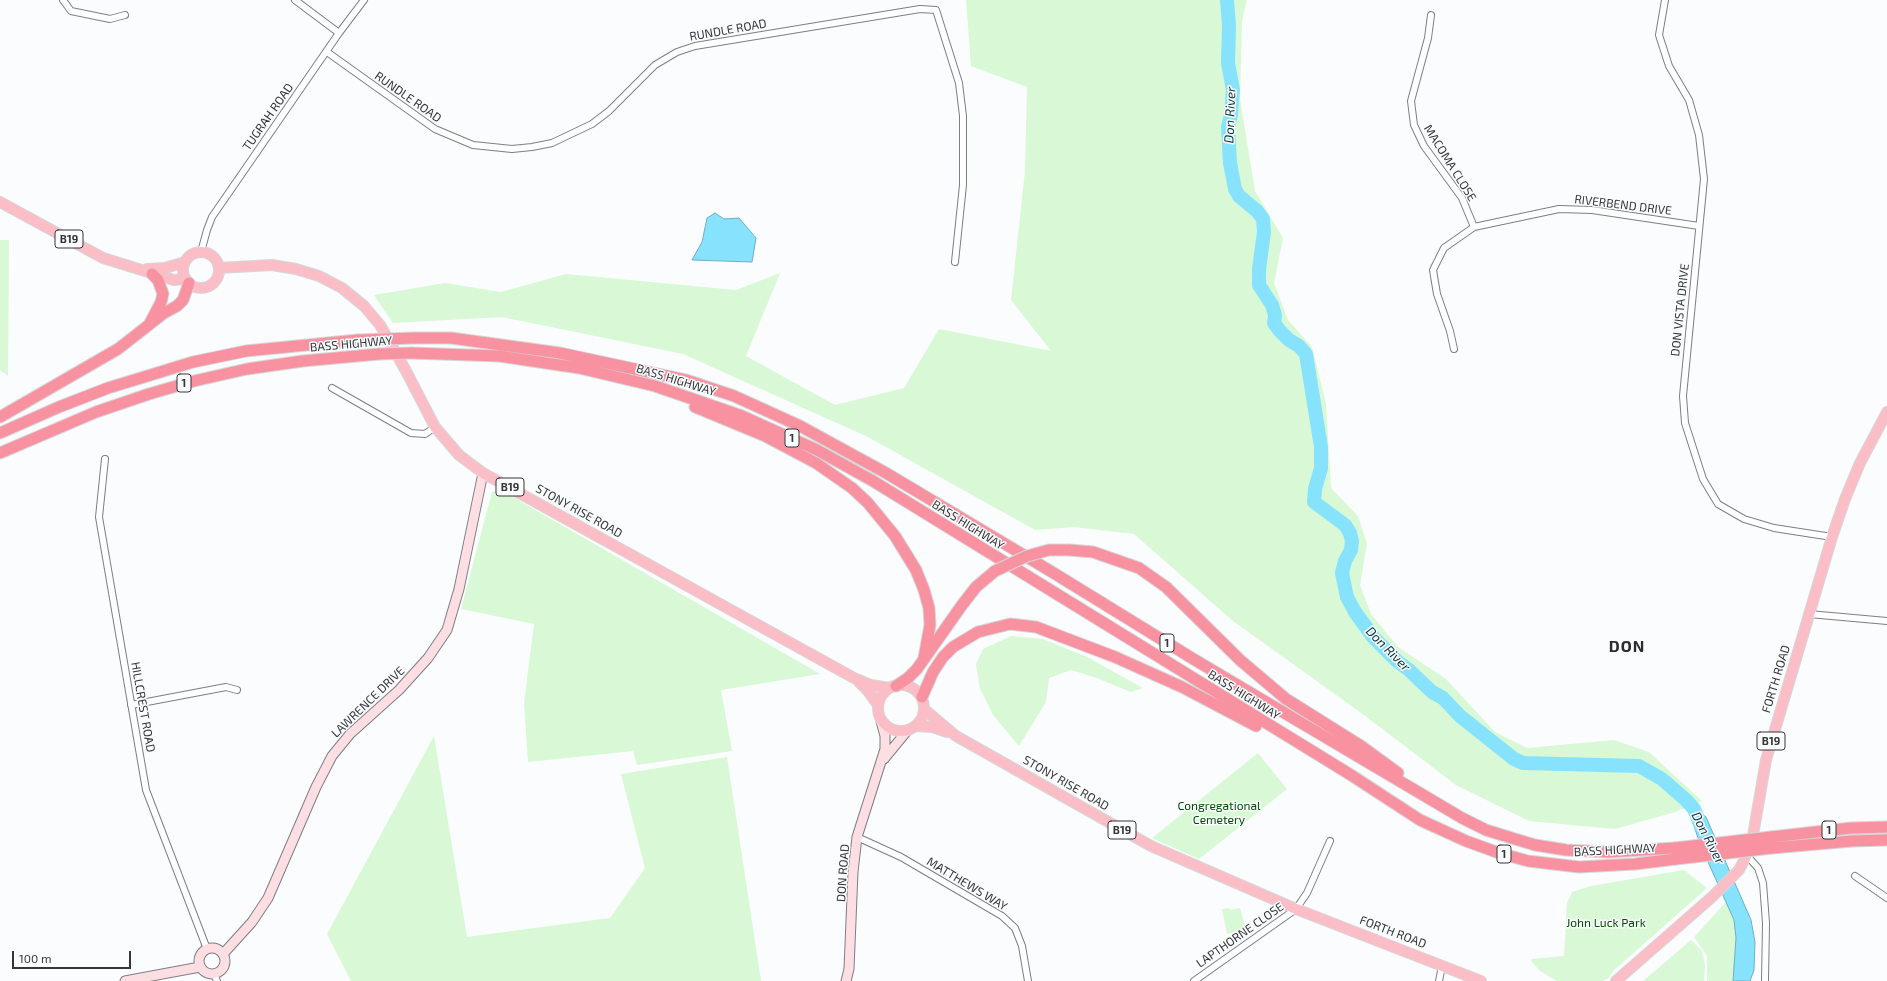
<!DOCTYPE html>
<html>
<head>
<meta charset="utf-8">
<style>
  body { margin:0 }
  #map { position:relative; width:1887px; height:981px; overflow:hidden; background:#fafcfe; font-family:"Exo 2",sans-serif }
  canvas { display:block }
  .scale { position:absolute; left:12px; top:951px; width:119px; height:18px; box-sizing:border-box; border:2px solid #343638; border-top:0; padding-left:5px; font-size:12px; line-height:14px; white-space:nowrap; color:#343638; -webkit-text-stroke:3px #fafcfe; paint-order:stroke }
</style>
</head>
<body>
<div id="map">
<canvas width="1887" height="981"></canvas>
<div class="scale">100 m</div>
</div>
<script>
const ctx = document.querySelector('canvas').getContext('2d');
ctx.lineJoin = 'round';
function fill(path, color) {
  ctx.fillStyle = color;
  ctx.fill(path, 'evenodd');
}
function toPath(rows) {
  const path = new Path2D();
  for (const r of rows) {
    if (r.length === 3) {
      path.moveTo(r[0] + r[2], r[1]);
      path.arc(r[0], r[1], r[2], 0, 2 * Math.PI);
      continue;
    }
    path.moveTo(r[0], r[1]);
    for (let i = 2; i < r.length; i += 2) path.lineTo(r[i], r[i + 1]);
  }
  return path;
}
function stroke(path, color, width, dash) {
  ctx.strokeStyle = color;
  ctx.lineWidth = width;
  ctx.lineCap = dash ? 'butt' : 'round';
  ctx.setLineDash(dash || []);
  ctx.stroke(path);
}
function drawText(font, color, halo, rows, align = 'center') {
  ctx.font = font + ' "Exo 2",sans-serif';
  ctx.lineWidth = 3;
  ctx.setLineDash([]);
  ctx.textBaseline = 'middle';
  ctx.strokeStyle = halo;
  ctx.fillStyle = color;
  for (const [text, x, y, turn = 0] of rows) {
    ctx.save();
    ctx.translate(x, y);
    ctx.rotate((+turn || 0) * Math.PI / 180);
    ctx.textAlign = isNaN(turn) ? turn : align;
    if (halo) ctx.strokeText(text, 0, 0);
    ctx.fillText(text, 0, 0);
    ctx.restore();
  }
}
fill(toPath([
  [966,0,1247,0,1242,20,1240,99,1255,191,1283,238,1274,283,1288,320,1312,347,1326,404,1331,488,1358,516,1367,544,1360,585,1371,614,1398,647,1446,679,1495,732,1527,748,1614,740,1649,752,1702,801,1675,812,1615,829,1529,821,1456,785,1364,715,1233,621,1134,534,1074,527,1035,530,868,437,683,354,502,317,393,323,374,295,445,283,501,292,566,274,736,290,780,273,746,356,835,405,904,388,939,329,1051,351,1011,300,1025,171,1027,87,971,66],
  [0,240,9,240,8,376,0,370],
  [499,489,820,674,721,690,732,751,637,765,633,751,528,762,524,703,534,624,461,609,492,492],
  [1011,636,1043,639,1087,657,1143,688,1131,692,1094,677,1071,670,1049,678,1046,702,1019,746,993,715,980,689,976,664,983,649],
  [434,736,467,937,610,918,645,868,621,774,727,757,761,981,351,981,327,934],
  [1258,753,1287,789,1199,859,1152,838],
  [1684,870,1707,888,1613,971,1609,978,1602,981,1557,981,1540,971,1531,961,1532,959,1564,956,1567,903,1572,892,1591,886],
  [1727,901,1734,920,1736,938,1733,981,1707,981,1707,956,1694,937],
  [1229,908,1230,910,1240,908,1246,930,1227,934,1222,909],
  [1691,940,1702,951,1705,966,1704,981,1643,981]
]), '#d9f8d5');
const water = toPath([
  [715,213,724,219,739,218,756,238,752,262,692,260,702,242,707,218,715,213],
  [1694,809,1706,817,1751,920,1755,942,1754,970,1750,981,1733,981,1736,938,1734,920,1700,844,1692,820,1694,809]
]);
fill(water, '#87e3fd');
stroke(water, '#6eafc2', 1);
stroke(toPath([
  [1227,0,1229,25,1228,63,1233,90,1231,115,1228,127,1230,163,1235,189,1239,196,1257,211,1263,219,1264,232,1259,269,1259,285,1272,305,1275,315,1274,323,1280,331,1289,340,1299,346,1306,354,1321,447,1321,468,1315,489,1314,502,1345,525,1350,533,1352,541,1351,550,1345,561,1342,573,1347,597,1355,612,1374,638,1397,661,1409,670,1432,692,1443,698,1460,716,1514,759,1523,763,1639,766,1662,779,1686,800,1694,809,1701,826]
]), '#87e3fd', 14);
const street = toPath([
  [63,0,71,11,110,19,125,15],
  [295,0,339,33],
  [1665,0,1659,35,1669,66,1689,100,1699,135,1704,179,1683,396,1685,423,1703,479,1718,504,1744,519,1774,528,1832,537],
  [1431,15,1428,38,1411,101,1414,125,1424,146,1462,198,1474,227],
  [327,52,435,129,473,145,512,149,532,147,552,143,592,124,609,111,655,65,677,52,695,46,920,9,936,10,959,83,963,116,963,185,955,262],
  [201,252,207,230,212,217,339,33,364,0],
  [1454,349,1450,331,1437,294,1433,270,1444,248,1474,227,1559,209,1592,210,1699,226],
  [332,388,411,433,425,434,435,427],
  [105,459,99,517,146,790,207,949],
  [1809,614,1887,621],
  [131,705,226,687,237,690],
  [857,837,901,857,1002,916,1015,928,1022,946,1028,981],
  [1746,857,1750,859,1758,868,1763,883,1766,923,1765,981],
  [1855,876,1887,898],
  [214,974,217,981],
  [1194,981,1296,909,1307,893,1330,841],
  [1439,981,1442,966]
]);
const secondary = toPath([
  [884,759,907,731],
  [212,961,13],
  [223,954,252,922,268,898,316,787,332,756,350,734,399,690,428,658,447,630,459,589,483,473],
  [125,981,200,967],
  [846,981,849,969,853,872,857,837,885,749,885,736,881,721]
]);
const primary = toPath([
  [0,202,103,258,174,280,186,279],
  [201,270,18],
  [219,268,272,265,296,269,319,276,342,288,364,306,380,325,406,371,435,427,459,455,483,473,854,678,871,685,890,688],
  [147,269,165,268,185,262],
  [859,682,868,691,878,705],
  [901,708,23],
  [924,709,956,736,1151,846,1296,909,1481,981],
  [916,726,932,727,947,732],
  [1616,981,1712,897,1739,870,1751,847,1766,760,1832,537,1845,499,1860,463,1887,412]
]);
const highway = toPath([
  [150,323,161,302,163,294,158,280,152,274],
  [414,338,451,338,560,353,686,380,734,396,800,426,886,473,1052,572,1195,660,1462,818,1486,830,1515,839,1535,845,1566,850,1608,852,1675,848],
  [411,353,499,356,579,368,655,386,742,416,817,450,873,481,1351,775,1420,820,1466,841,1499,853,1528,861,1579,867,1635,864,1676,859],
  [695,407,765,436,816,463,852,488,868,503,895,536,916,570,924,590,929,608,930,625,924,658],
  [0,417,118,349,164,313,177,306,183,300,189,283],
  [0,433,59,407,108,388,193,362,246,351,358,340],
  [0,453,96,412,149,394,194,381,247,369,303,361,379,354],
  [1069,550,1093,552,1139,568,1166,587,1240,660,1286,699,1361,746,1398,773],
  [896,686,908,678,917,669,962,605,976,587,995,571],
  [922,697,933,672,943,657,953,647,978,632,1010,624,1036,627,1115,657,1182,687,1256,726],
  [1771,837,1851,828,1887,827],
  [1772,848,1852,841,1887,840]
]);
stroke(street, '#7c7f85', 8);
stroke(secondary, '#7c7f85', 11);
stroke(primary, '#d6d7d7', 12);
stroke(highway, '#d6d7d7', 13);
stroke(street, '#fff', 6);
stroke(secondary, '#fddee3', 9);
stroke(primary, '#fbbec7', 10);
stroke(highway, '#f892a1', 11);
const highwayBridge = toPath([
  [358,340,414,338],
  [379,354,411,353],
  [995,571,1027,556,1049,550,1069,550],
  [1675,848,1771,837],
  [1676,859,1772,848]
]);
stroke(highwayBridge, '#d6d7d7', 13, []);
stroke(highwayBridge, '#f892a1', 11);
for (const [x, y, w] of [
  [69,239,28],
  [184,383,14],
  [792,438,14],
  [510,487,28],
  [1167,643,14],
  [1771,741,28],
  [1122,830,28],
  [1829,830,14],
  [1504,854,14]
]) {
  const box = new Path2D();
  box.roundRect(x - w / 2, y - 9, w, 18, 3);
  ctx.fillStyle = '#fafcfe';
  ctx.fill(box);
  stroke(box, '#343638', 1);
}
drawText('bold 11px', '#343638', null, [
  ["B19",69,239],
  ["1",184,383],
  ["1",792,438],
  ["B19",510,487],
  ["1",1167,643],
  ["B19",1771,741],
  ["B19",1122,830],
  ["1",1829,830],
  ["1",1504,854]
]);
drawText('12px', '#343638', '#fafcfe', [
  ["RUNDLE ROAD",728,30,-10],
  ["RUNDLE ROAD",408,97,35],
  ["TUGRAH ROAD",268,117,-55],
  ["MACOMA CLOSE",1450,163,58],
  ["RIVERBEND DRIVE",1623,205,7],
  ["DON VISTA DRIVE",1680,310,-84],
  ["BASS HIGHWAY",351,344,-5],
  ["BASS HIGHWAY",676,380,17],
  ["STONY RISE ROAD",579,511,29],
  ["BASS HIGHWAY",968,525,32],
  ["FORTH ROAD",1776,679,-73],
  ["BASS HIGHWAY",1244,695,32],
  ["LAWRENCE DRIVE",368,702,-44],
  ["HILLCREST ROAD",143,707,80],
  ["STONY RISE ROAD",1066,783,30],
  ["BASS HIGHWAY",1615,850,-3],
  ["DON ROAD",843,873,-86],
  ["MATTHEWS WAY",967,884,31],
  ["FORTH ROAD",1393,932,21],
  ["LAPTHORNE CLOSE",1240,935,-35]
]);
drawText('12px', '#004c00', '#fafcfe', [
  ["Congregational",1219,806],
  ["Cemetery",1219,820],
  ["John Luck Park",1606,923]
]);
drawText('italic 13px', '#07343f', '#fafcfe', [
  ["Don River",1230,115,-88],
  ["Don River",1388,649,45],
  ["Don River",1708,838,63]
]);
ctx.letterSpacing = '1px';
drawText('bold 16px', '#292c31', '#fafcfe', [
  ["DON",1627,647]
]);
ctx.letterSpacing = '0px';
</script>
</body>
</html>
